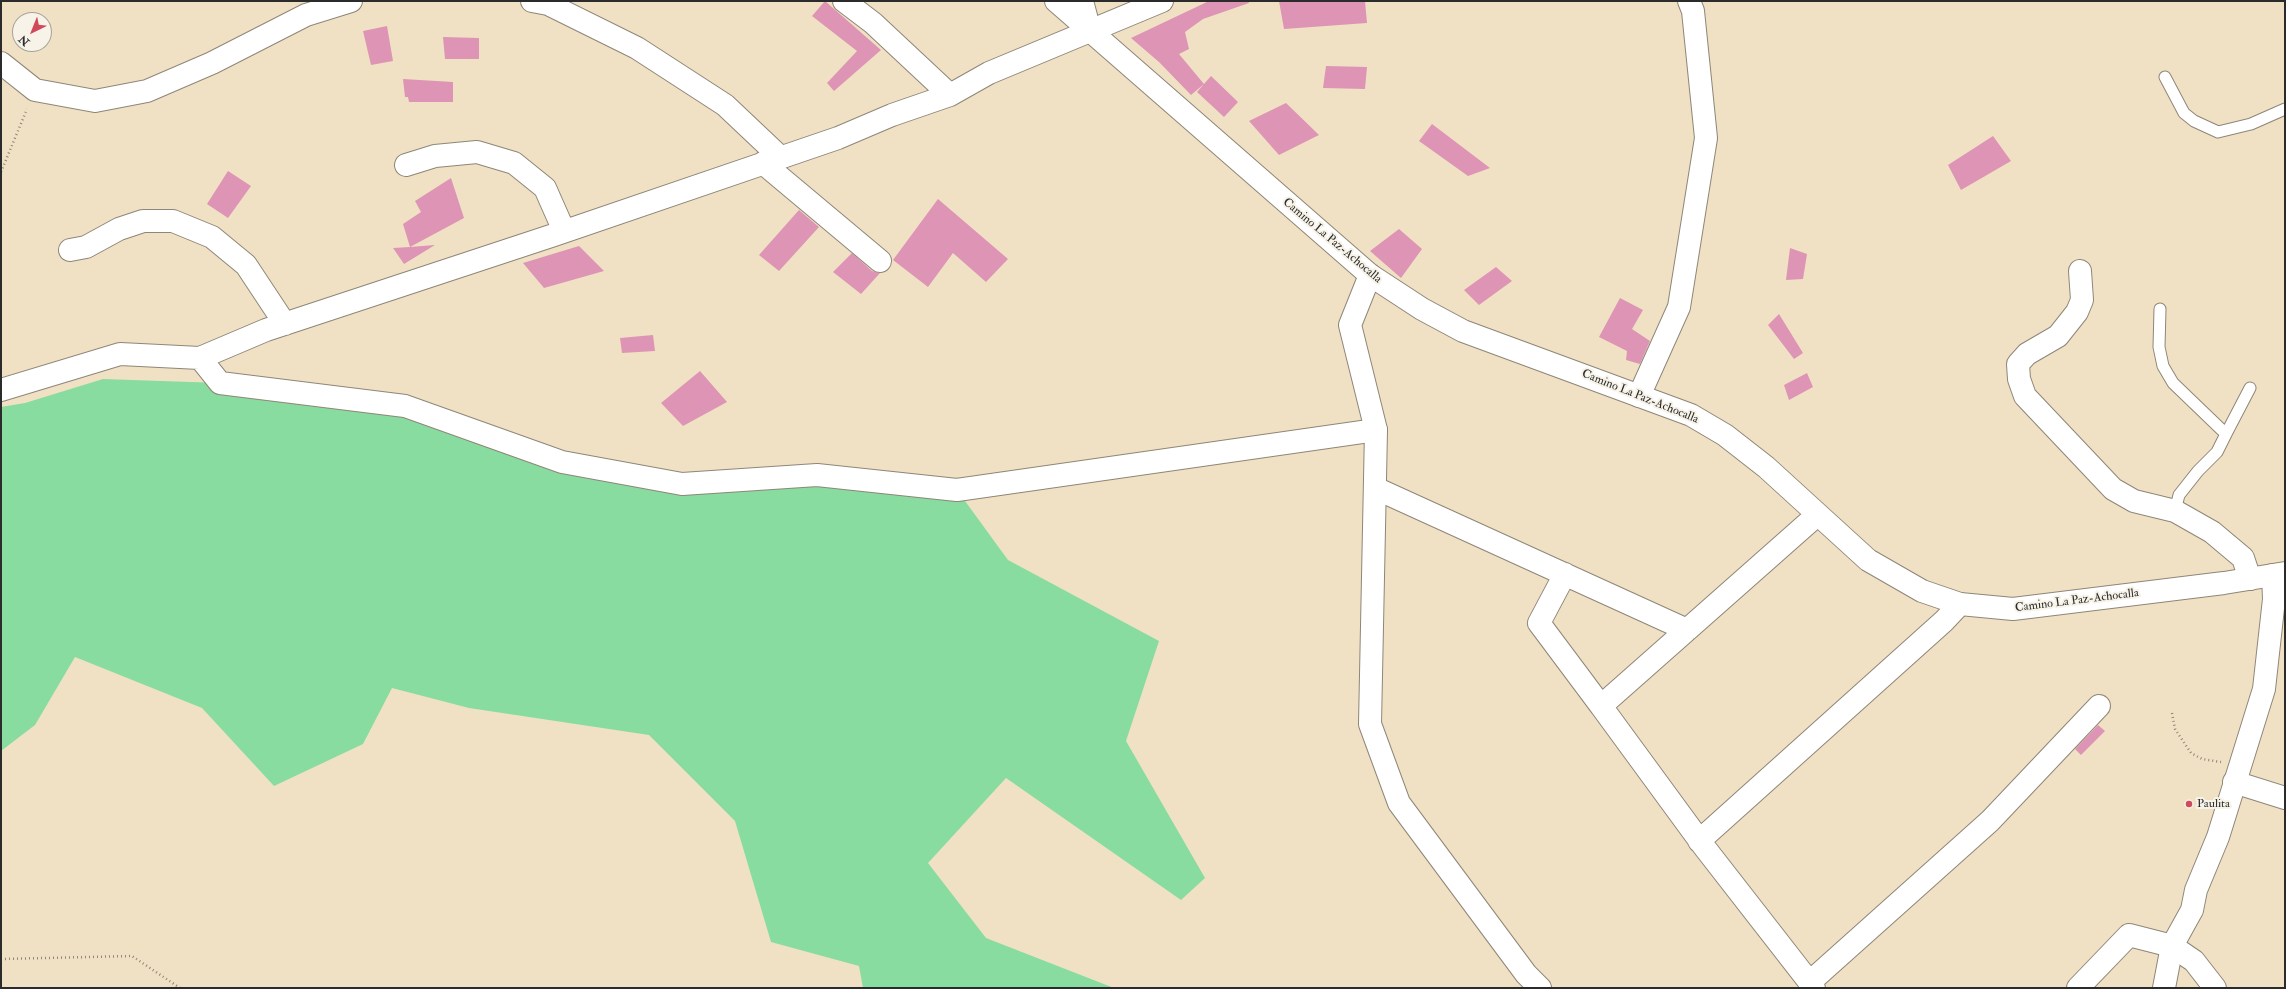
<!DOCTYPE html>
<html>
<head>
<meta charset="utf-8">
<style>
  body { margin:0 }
  #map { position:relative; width:2286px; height:989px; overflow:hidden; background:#f0e1c4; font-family:"IM FELL Double Pica",serif }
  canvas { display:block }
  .frame { position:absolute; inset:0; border:2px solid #2b2b2b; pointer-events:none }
  .north { position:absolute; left:12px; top:12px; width:40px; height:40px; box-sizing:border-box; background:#f7f3e8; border:1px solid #a5a39c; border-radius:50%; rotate:223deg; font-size:11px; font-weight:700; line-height:16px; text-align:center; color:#2b2b2b }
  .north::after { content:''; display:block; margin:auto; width:14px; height:18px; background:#d1495b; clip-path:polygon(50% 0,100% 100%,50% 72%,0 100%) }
</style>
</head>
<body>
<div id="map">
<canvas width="2286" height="989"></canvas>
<div class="frame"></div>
<div class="north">N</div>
</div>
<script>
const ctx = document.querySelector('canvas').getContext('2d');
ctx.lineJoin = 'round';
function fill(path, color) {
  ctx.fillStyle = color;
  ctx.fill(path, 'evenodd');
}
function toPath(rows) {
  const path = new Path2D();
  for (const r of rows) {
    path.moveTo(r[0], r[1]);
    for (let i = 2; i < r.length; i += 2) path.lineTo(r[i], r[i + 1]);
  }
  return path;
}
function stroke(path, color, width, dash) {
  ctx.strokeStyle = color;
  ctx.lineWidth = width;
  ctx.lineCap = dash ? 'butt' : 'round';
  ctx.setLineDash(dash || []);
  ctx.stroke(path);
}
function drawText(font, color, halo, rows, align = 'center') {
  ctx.font = font + ' "IM FELL Double Pica",serif';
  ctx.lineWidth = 4;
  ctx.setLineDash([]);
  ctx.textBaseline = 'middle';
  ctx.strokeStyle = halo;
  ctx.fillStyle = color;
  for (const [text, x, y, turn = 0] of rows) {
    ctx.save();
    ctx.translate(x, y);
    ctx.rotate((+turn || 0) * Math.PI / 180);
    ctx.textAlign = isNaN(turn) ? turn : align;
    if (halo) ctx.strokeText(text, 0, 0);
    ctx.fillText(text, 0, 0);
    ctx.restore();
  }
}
fill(toPath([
  [103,379,220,383,405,406,562,462,682,484,817,475,957,490,1008,560,1159,641,1126,741,1205,878,1181,900,1006,778,928,863,986,938,1114,988,863,988,859,966,771,942,735,821,649,735,469,708,392,688,363,744,274,786,202,708,75,657,35,725,1,751,1,407,25,403]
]), '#88dc9f');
fill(toPath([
  [825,1,881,50,834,91,827,83,857,51,812,16],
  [1209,1,1248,1,1249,3,1203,19,1185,32,1189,49,1179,54,1204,84,1191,95,1159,62,1131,38],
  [1279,1,1365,1,1367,23,1284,29],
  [387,26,393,61,371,65,363,31],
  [443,37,479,38,479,59,445,59],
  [1326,66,1367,67,1365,89,1323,88],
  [1211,76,1238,102,1224,117,1197,92],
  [403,79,453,82,453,102,409,102,408,97,405,97],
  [1286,103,1319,135,1279,155,1249,121],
  [1432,124,1490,168,1468,176,1419,141],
  [1993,136,2011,161,1961,190,1948,165],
  [228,171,251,186,228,218,207,204],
  [451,178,464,218,410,247,435,245,404,264,393,248,410,247,403,224,421,212,415,201],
  [938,199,1008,259,986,282,953,253,928,287,893,260],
  [799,210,819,227,779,271,759,255],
  [1399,229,1422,249,1401,278,1370,251],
  [579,246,604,271,544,288,523,263],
  [1790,248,1807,254,1803,279,1786,280],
  [852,253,872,271,880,273,861,294,833,272],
  [1496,267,1512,281,1479,305,1464,290],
  [1620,298,1643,310,1632,329,1650,341,1640,364,1626,360,1627,351,1599,337],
  [1779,314,1803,353,1794,359,1768,325],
  [653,335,655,351,622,353,620,338],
  [700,371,727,402,683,426,661,403],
  [1807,373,1813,387,1789,400,1784,385],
  [2098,725,2105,731,2081,755,2075,749]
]), '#dd94b5');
const lane = toPath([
  [2165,77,2184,113,2194,121,2218,132,2251,124,2285,109],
  [2160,309,2159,347,2163,366,2173,383,2226,434,2217,452,2198,471,2179,495,2175,511],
  [2226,434,2250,388]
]);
const street = toPath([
  [532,1,548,4,637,48,725,105,780,157],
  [844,1,873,23,950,95],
  [1082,1,1090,31],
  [1,63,35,90,95,101,147,91,212,63,306,15,351,1],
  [763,163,880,261],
  [406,165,435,156,477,152,514,163,545,188,564,231],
  [70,250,86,247,119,229,143,221,173,221,212,237,246,265,285,324],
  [2080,271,2082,300,2077,312,2058,336,2027,354,2018,364,2019,379,2025,396,2113,489,2134,501,2175,511,2212,532,2243,558,2250,579],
  [200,358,220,383,405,406,562,462,682,484,817,475,957,490,1376,430],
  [1,390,120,354,200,358,266,330,554,235,838,138,892,115,950,95,989,73,1162,1],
  [1639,396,1679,307,1706,138,1693,11,1689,1],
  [1375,488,1687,630],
  [1565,574,1539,623,1601,706],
  [2234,782,2285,798],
  [1699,841,1944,621,1960,604],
  [1810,982,1990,821,2099,706],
  [1814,988,1705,848,1601,706,1817,515],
  [2078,988,2129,935,2172,946,2194,961,2215,988]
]);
const secondary = toPath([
  [1370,275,1350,325,1376,430,1370,724,1399,803,1526,974,1540,988],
  [2164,988,2172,946,2192,910,2196,890,2218,837,2264,689,2274,599,2273,575]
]);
const primary = toPath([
  [1056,1,1370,275,1422,309,1463,331,1691,415,1725,435,1766,467,1868,560,1922,591,1960,604,2013,609,2224,583,2285,573]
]);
stroke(lane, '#8e8678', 13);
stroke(street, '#8e8678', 24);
stroke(secondary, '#8e8678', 24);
stroke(primary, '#8e8678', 24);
stroke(toPath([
  [1,172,27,109],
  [2172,713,2175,729,2191,753,2202,759,2221,762],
  [1,959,132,956,180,988]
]), '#8e8678', 2.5, [1, 3]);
stroke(lane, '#fff', 11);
stroke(street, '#fff', 22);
stroke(secondary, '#fff', 22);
stroke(primary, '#fff', 22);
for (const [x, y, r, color] of [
  [2189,804,4,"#d1495b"]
]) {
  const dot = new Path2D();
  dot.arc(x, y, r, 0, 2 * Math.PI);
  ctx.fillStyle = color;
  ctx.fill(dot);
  stroke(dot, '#f7f3e8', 1.5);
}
drawText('12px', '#2b2b2b', '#f7f3e8', [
  ["Camino La Paz-Achocalla",1332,241,40],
  ["Camino La Paz-Achocalla",1640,397,22],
  ["Camino La Paz-Achocalla",2077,601,-7]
]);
drawText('12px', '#2b2b2b', '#f7f3e8', [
  ["Paulita",2197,804]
], 'left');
</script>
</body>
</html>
